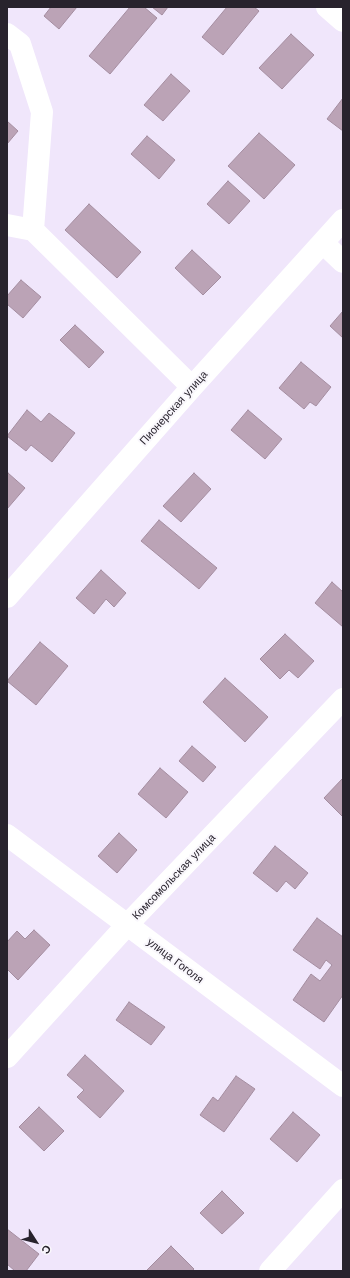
<!DOCTYPE html>
<html>
<head>
<meta charset="utf-8">
<style>
  body { margin:0 }
  #map { position:relative; width:350px; height:1278px; overflow:hidden; background:#f0e6fb; font-family:"Work Sans",sans-serif }
  canvas { display:block }
  .frame { position:absolute; inset:0; border:8px solid #28232d; pointer-events:none }
  .north { position:absolute; left:16px; top:1222px; width:40px; height:40px; -webkit-text-stroke:3px #f9f7fc; paint-order:stroke; rotate:126deg; font-size:11px; font-weight:700; line-height:16px; text-align:center; color:#28232d }
  .north::after { content:''; display:block; margin:auto; width:14px; height:18px; background:#28232d; clip-path:polygon(50% 0,100% 100%,50% 72%,0 100%) }
</style>
</head>
<body>
<div id="map">
<canvas width="350" height="1278"></canvas>
<div class="frame"></div>
<div class="north">С</div>
</div>
<script>
const ctx = document.querySelector('canvas').getContext('2d');
ctx.lineJoin = 'round';
function fill(path, color) {
  ctx.fillStyle = color;
  ctx.fill(path, 'evenodd');
}
function toPath(rows) {
  const path = new Path2D();
  for (const r of rows) {
    path.moveTo(r[0], r[1]);
    for (let i = 2; i < r.length; i += 2) path.lineTo(r[i], r[i + 1]);
  }
  return path;
}
function stroke(path, color, width, dash) {
  ctx.strokeStyle = color;
  ctx.lineWidth = width;
  ctx.lineCap = dash ? 'butt' : 'round';
  ctx.setLineDash(dash || []);
  ctx.stroke(path);
}
function drawText(font, color, halo, rows, align = 'center') {
  ctx.font = font + ' "Work Sans",sans-serif';
  ctx.lineWidth = 4;
  ctx.setLineDash([]);
  ctx.textBaseline = 'middle';
  ctx.strokeStyle = halo;
  ctx.fillStyle = color;
  for (const [text, x, y, turn = 0] of rows) {
    ctx.save();
    ctx.translate(x, y);
    ctx.rotate((+turn || 0) * Math.PI / 180);
    ctx.textAlign = isNaN(turn) ? turn : align;
    if (halo) ctx.strokeText(text, 0, 0);
    ctx.fillText(text, 0, 0);
    ctx.restore();
  }
}
const building = toPath([
  [51,7,77,7,59,29,44,16,51,7],
  [130,7,144,7,157,18,110,74,89,56,130,7],
  [152,7,168,7,162,15,152,7],
  [227,7,254,7,259,11,223,55,202,37,227,7],
  [291,34,314,55,282,89,259,68,291,34],
  [171,74,190,91,163,121,144,105,171,74],
  [343,98,343,131,327,119,343,98],
  [7,121,18,131,7,144,7,121],
  [259,133,295,165,264,199,228,166,259,133],
  [147,136,175,160,159,179,131,154,147,136],
  [228,181,250,201,229,224,207,204,228,181],
  [89,204,141,252,117,278,65,230,89,204],
  [192,250,221,277,203,295,175,268,192,250],
  [21,280,41,297,23,318,7,304,7,296,21,280],
  [343,311,343,338,330,326,343,311],
  [75,325,104,352,89,368,60,340,75,325],
  [301,362,331,387,316,406,310,402,304,409,279,388,301,362],
  [27,410,41,422,49,413,75,433,52,462,31,445,26,451,7,436,27,410],
  [248,410,282,439,265,459,231,430,248,410],
  [8,473,25,488,7,509,7,474,8,473],
  [194,473,211,489,181,522,163,506,194,473],
  [159,520,217,568,199,589,141,541,159,520],
  [101,570,126,593,114,607,106,599,94,614,76,598,101,570],
  [332,582,343,592,343,627,315,603,332,582],
  [285,634,314,661,298,678,289,670,280,679,260,659,285,634],
  [40,642,68,666,36,705,7,681,40,642],
  [225,678,268,717,245,742,203,702,225,678],
  [192,746,216,767,203,782,179,761,192,746],
  [160,768,188,792,166,818,138,794,160,768],
  [343,778,343,817,324,798,343,778],
  [119,833,137,850,117,873,98,856,119,833],
  [275,846,308,873,295,889,286,881,277,892,253,873,275,846],
  [317,918,343,937,343,995,324,1022,293,1000,311,974,320,981,332,965,326,960,320,969,293,950,317,918],
  [34,930,50,945,18,980,7,969,7,942,17,931,25,939,34,930],
  [129,1002,165,1027,151,1045,116,1020,129,1002],
  [85,1055,124,1091,100,1118,77,1097,84,1090,67,1075,85,1055],
  [236,1076,255,1089,224,1132,200,1115,213,1097,218,1101,236,1076],
  [39,1107,64,1131,44,1151,19,1127,39,1107],
  [293,1112,320,1135,297,1162,270,1139,293,1112],
  [222,1191,244,1213,222,1234,200,1213,222,1191],
  [7,1229,39,1254,26,1271,15,1271,7,1264,7,1229],
  [171,1246,194,1269,192,1271,146,1271,171,1246]
]);
fill(building, '#bba3b6');
stroke(building, '#a48da0', 1);
stroke(toPath([
  [327,7,343,21],
  [7,34,20,44,42,112,33,230],
  [7,225,33,230,192,387],
  [323,243,343,262],
  [7,597,192,387,343,220],
  [7,835,343,1086],
  [7,1057,127,925,343,699],
  [270,1271,343,1190]
]), '#fff', 22);
drawText('11px', '#28232d', '#f9f7fc', [
  ["Пионерская улица",174,408,-48],
  ["Комсомольская улица",174,877,-46],
  ["улица Гоголя",175,961,37]
]);
</script>
</body>
</html>
